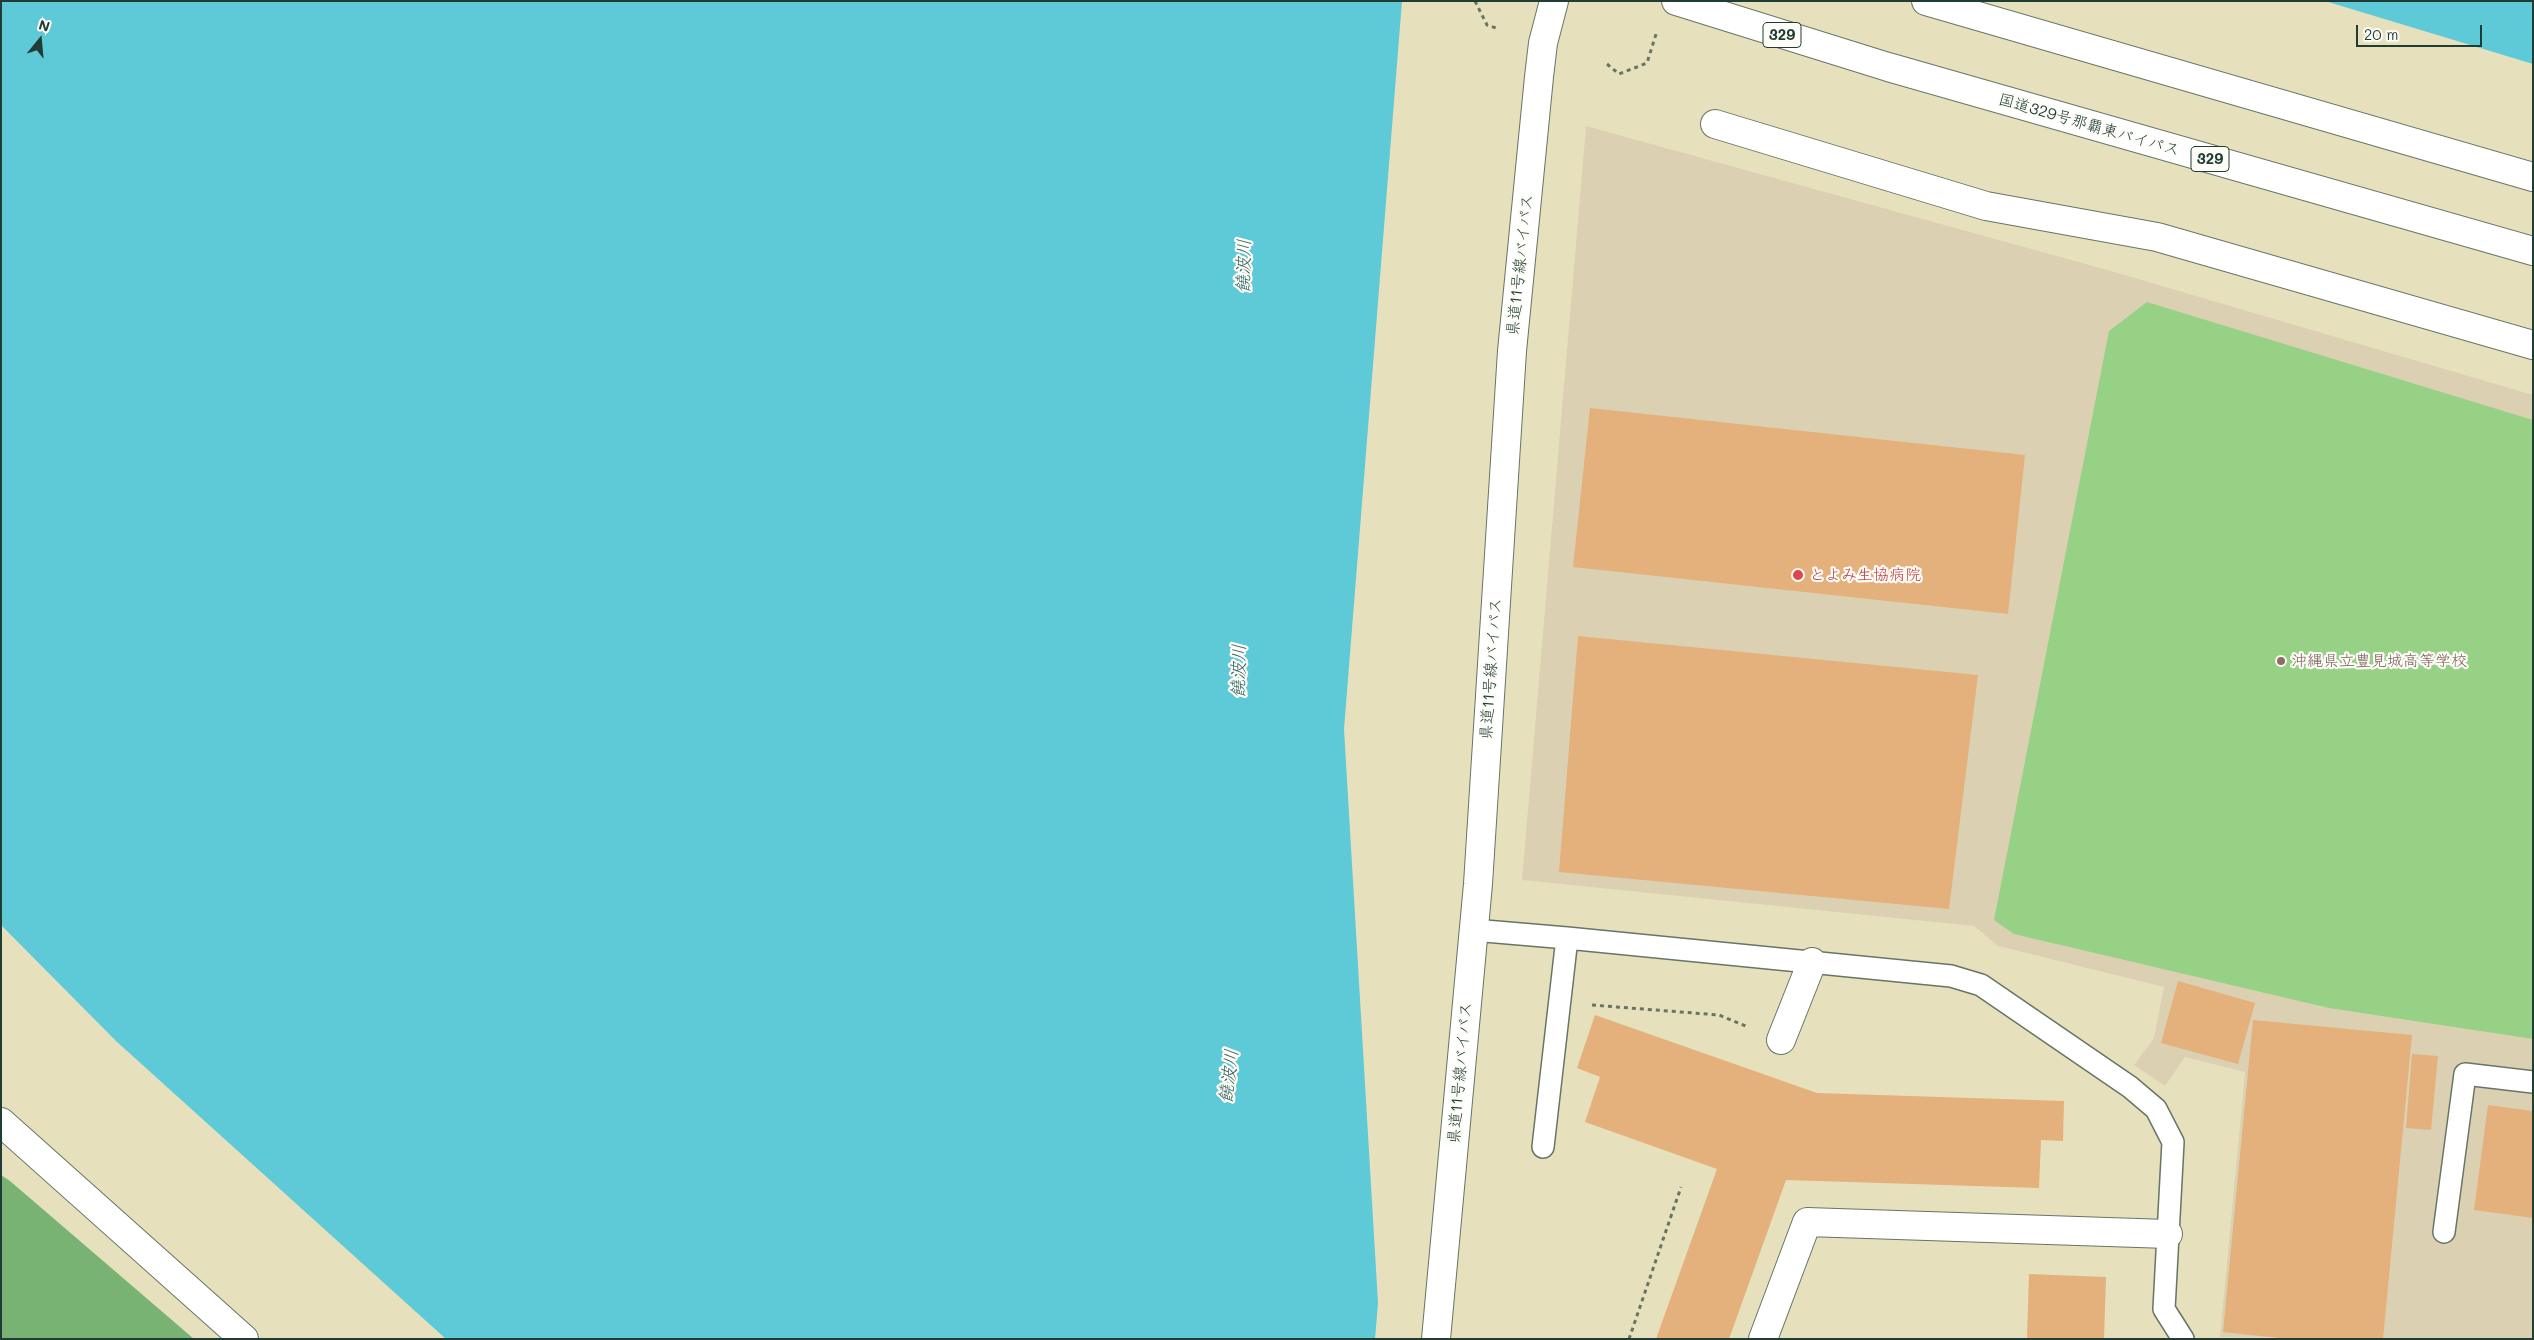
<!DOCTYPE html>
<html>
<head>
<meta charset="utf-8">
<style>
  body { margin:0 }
  #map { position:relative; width:2534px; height:1340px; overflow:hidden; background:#e7e0bd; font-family:Mali,sans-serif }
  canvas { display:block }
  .frame { position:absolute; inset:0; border:2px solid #1f3d34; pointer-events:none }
  .north { position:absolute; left:15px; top:15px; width:50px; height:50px; -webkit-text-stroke:4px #fdfcf7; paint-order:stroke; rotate:17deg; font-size:14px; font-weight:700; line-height:20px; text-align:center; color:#1f3d34 }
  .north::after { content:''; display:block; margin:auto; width:18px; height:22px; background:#1f3d34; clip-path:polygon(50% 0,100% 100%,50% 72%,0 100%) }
  .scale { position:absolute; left:2356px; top:25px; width:126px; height:22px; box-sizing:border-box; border:2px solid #1f3d34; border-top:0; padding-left:6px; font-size:15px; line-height:18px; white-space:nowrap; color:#1f3d34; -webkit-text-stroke:4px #fdfcf7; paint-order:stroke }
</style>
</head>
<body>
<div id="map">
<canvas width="2534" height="1340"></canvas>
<div class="frame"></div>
<div class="north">N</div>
<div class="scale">20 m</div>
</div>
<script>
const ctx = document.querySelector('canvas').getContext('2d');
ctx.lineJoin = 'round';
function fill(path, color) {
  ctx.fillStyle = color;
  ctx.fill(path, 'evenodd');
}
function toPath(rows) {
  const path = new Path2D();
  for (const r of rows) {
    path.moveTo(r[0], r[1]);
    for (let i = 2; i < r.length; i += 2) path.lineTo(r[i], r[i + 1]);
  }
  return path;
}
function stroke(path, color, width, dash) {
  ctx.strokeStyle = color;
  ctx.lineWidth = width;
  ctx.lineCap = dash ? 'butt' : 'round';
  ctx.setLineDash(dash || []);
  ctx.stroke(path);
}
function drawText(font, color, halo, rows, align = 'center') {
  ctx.font = font + ' Mali,"Klee One",sans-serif';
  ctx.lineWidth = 4.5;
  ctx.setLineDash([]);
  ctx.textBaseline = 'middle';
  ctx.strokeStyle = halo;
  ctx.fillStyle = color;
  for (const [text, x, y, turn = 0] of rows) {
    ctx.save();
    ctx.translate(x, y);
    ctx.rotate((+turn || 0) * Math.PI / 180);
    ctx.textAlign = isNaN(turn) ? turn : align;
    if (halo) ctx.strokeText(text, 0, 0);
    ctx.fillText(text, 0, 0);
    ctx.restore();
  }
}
fill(toPath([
  [1586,126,2111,271,2533,395,2533,1339,2220,1337,2245,1072,2185,1057,2165,1086,2134,1065,2154,1038,2164,987,1998,946,1974,926,1522,880]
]), '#dbd1b2');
fill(toPath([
  [2147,302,2533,420,2533,1039,2329,1008,2014,934,1994,920,2109,331]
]), '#96d186');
fill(toPath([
  [1,1175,10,1181,194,1339,1,1339]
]), '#78b373');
fill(toPath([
  [1,1,1402,1,1344,729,1378,1303,1375,1339,446,1339,116,1041,1,925],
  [2325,1,2533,1,2533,64]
]), '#5ec9d7');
fill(toPath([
  [1590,408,2025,455,2008,614,1573,567],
  [1578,636,1978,675,1949,909,1559,872],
  [2178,981,2255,1003,2238,1064,2161,1043],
  [1595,1015,1817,1093,2064,1101,2063,1141,2041,1140,2039,1188,1786,1180,1729,1339,1656,1339,1717,1169,1585,1122,1600,1077,1577,1068],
  [2253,1020,2412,1035,2383,1339,2288,1339,2223,1332],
  [2412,1054,2438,1056,2431,1130,2406,1128],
  [2488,1105,2533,1111,2533,1218,2474,1210],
  [2029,1274,2106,1277,2104,1339,2027,1339]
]), '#e4b07c');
const service = toPath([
  [1473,930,1567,938],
  [1543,1147,1567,938,1951,976,1981,985,2130,1087,2156,1109,2173,1142,2164,1309,2183,1339],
  [2444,1232,2465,1074,2533,1082]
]);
const pedestrian = toPath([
  [1781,1040,1812,962],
  [1763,1339,1807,1222,2168,1234]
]);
const minor = toPath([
  [1,1122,244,1339]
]);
const tertiary = toPath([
  [1715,124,1986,206,2157,237,2533,345]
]);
const secondary = toPath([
  [1436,1339,1478,884,1512,351,1539,77,1543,43,1554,1]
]);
const trunk = toPath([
  [1676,1,1888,67,2533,251],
  [1926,1,2533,177]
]);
stroke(service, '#657664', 24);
stroke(pedestrian, '#657664', 30);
stroke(minor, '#657664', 30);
stroke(tertiary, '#657664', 30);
stroke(secondary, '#657664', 30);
stroke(trunk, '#657664', 30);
stroke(toPath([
  [1475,1,1487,25,1499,29],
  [1607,64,1619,74,1647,63,1657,31],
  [1592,1005,1719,1015,1748,1027],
  [1629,1339,1681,1187]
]), '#657664', 3, [4, 4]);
stroke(service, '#fff', 21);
stroke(pedestrian, '#fff', 28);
stroke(minor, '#fff', 28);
stroke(tertiary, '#fff', 28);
stroke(secondary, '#fff', 28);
stroke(trunk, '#fff', 28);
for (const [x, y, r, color] of [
  [1798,575,6,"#e0444e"],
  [2281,661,5,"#8d6e63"]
]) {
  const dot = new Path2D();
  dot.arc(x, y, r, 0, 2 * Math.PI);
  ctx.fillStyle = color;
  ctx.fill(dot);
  stroke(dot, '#fdfcf7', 2);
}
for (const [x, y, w] of [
  [1782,35,38],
  [2210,159,38]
]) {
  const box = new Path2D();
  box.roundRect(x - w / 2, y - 12.5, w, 25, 4);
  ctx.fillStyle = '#fdfcf7';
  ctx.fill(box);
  stroke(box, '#1f3d34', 1);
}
drawText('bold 15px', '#1f3d34', null, [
  ["329",1782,35],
  ["329",2210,159]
]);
drawText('16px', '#1f3d34', '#fdfcf7', [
  ["国道329号那覇東バイパス",2089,125,16],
  ["県道11号線バイパス",1520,265,-84],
  ["県道11号線バイパス",1491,669,-86],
  ["県道11号線バイパス",1460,1073,-85]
]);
drawText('16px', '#be3a42', '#fdfcf7', [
  ["とよみ生協病院",1809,575]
], 'left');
drawText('16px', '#785e54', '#fdfcf7', [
  ["沖縄県立豊見城高等学校",2291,661]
], 'left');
drawText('italic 18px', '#2f605d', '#fdfcf7', [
  ["饒波川",1244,266,-89],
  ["饒波川",1239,671,-89],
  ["饒波川",1229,1076,-83]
]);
</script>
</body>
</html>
